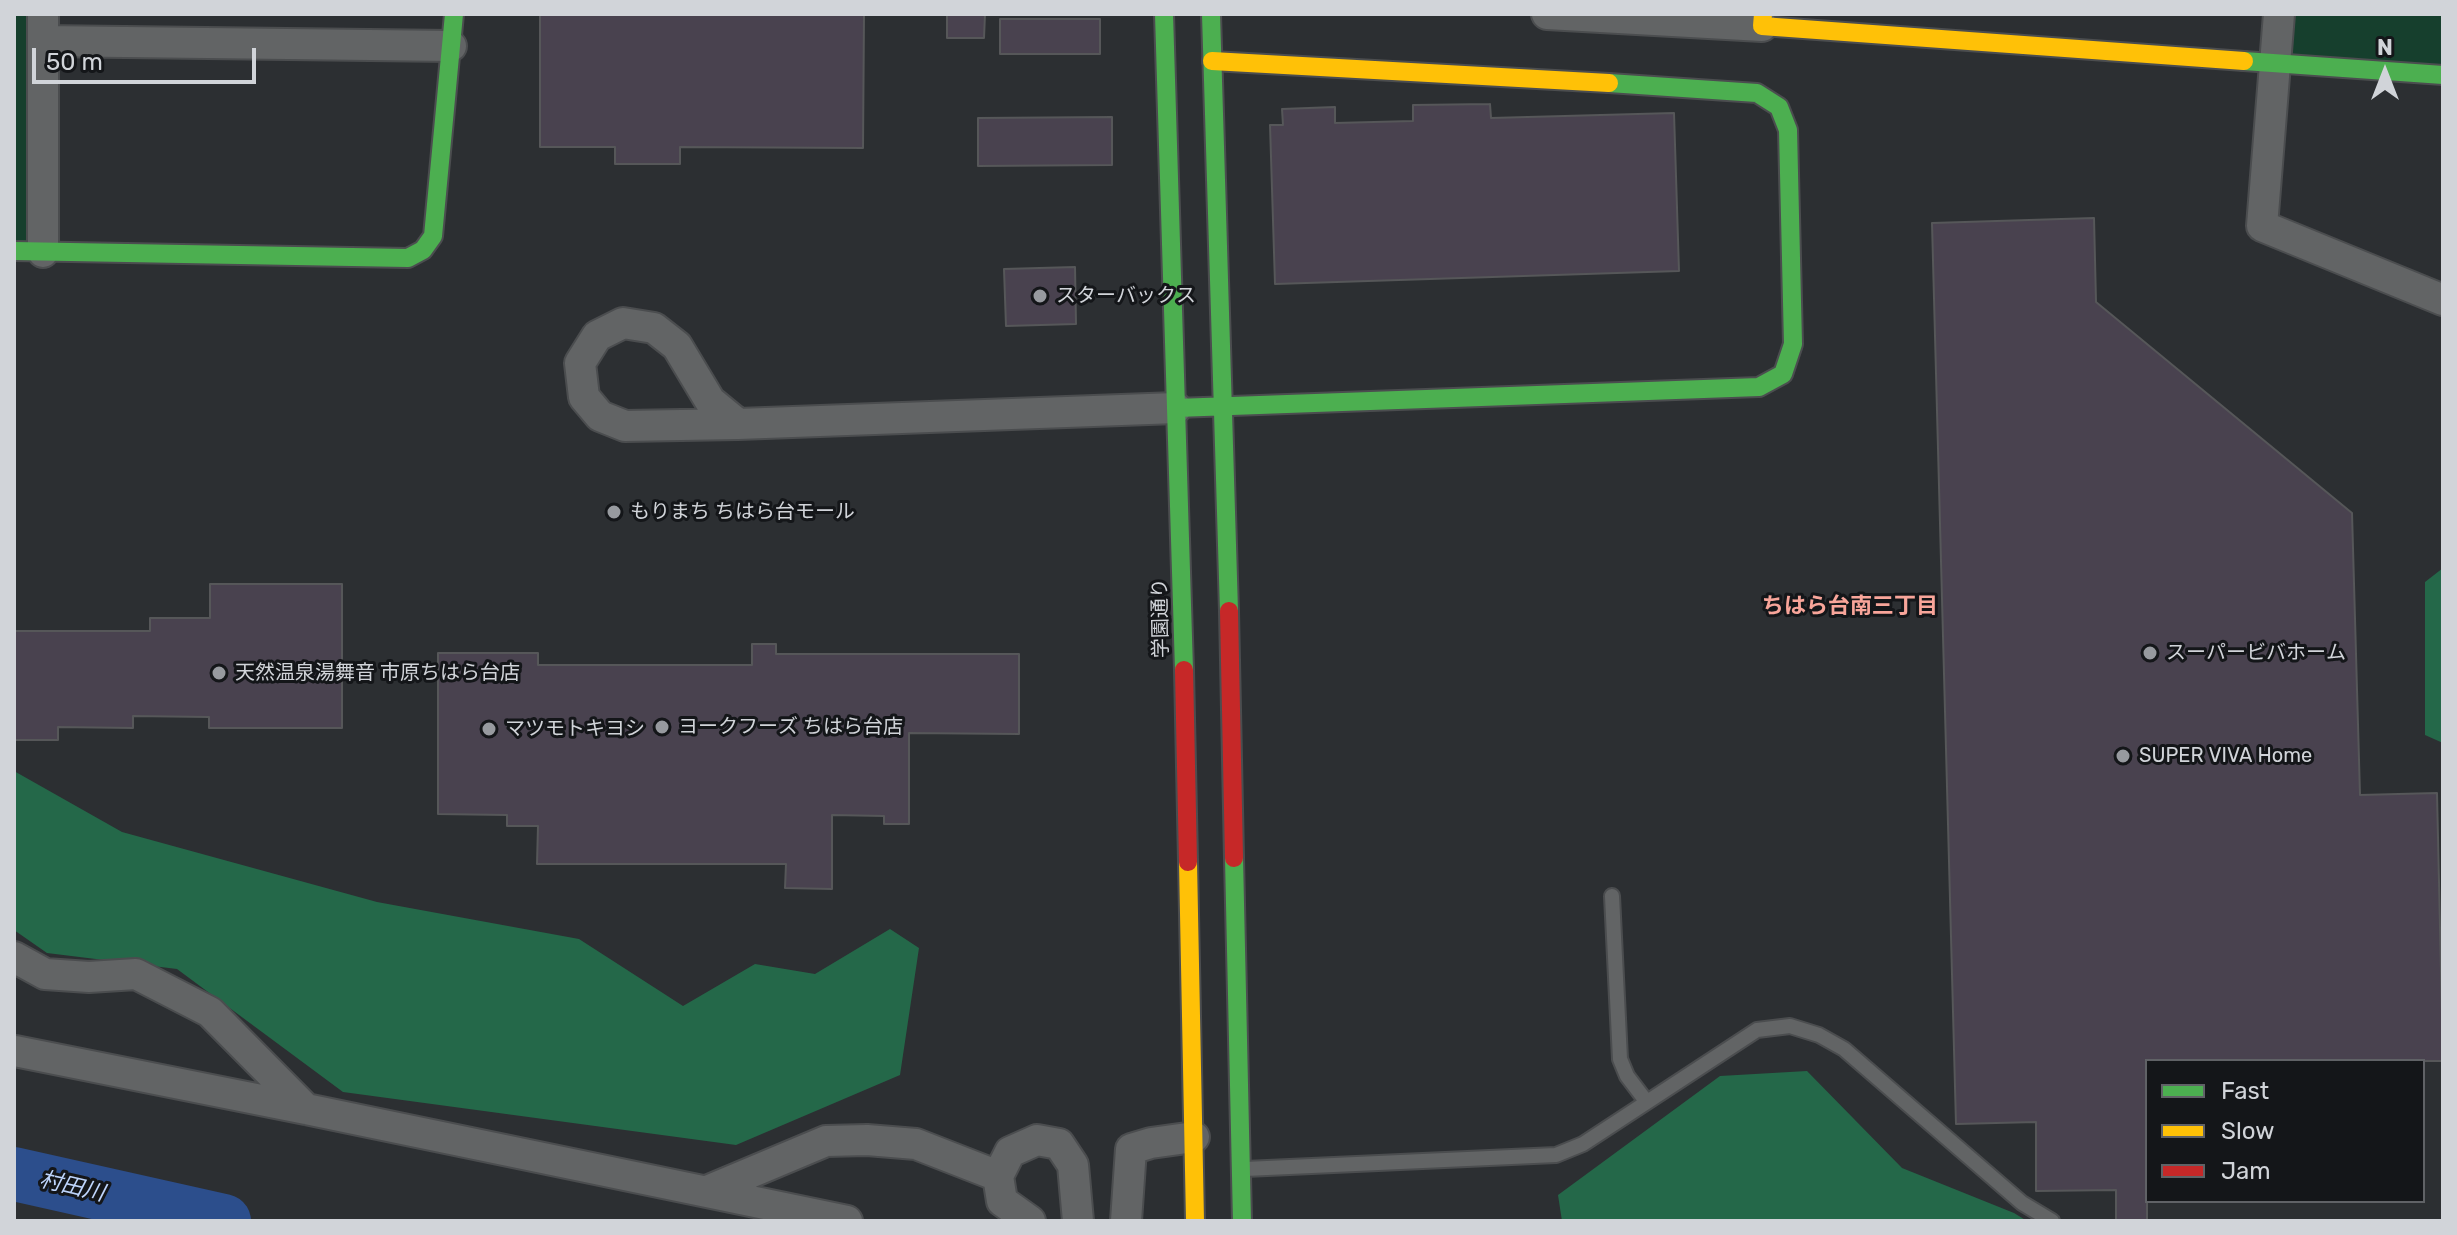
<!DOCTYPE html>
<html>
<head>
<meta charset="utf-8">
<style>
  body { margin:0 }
  #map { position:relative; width:2457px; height:1235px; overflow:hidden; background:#2c2f32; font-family:Rubik,sans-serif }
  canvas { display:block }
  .frame { position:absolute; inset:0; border:16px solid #d1d4d9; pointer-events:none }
  .legend { position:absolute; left:2145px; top:1059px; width:280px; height:144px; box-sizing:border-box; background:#141619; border:2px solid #606266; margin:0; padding:10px 14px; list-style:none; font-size:24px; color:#d1d4d9 }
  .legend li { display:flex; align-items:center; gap:16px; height:40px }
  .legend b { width:40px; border:2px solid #606266 }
  .north { position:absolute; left:2345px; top:32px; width:80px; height:80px; -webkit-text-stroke:6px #141619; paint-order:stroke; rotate:0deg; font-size:22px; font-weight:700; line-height:32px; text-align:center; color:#d1d4d9 }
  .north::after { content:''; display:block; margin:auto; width:28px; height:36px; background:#d1d4d9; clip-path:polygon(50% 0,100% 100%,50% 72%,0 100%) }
  .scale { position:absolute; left:32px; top:48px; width:224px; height:36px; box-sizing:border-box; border:4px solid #d1d4d9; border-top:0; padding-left:10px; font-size:24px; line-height:28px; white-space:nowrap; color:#d1d4d9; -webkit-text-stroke:6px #141619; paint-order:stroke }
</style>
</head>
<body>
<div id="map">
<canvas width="2457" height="1235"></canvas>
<div class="frame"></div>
<ul class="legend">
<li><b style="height:10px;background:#4caf50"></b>Fast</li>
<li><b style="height:10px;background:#ffc107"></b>Slow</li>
<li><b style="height:10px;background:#c62828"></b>Jam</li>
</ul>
<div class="north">N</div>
<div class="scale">50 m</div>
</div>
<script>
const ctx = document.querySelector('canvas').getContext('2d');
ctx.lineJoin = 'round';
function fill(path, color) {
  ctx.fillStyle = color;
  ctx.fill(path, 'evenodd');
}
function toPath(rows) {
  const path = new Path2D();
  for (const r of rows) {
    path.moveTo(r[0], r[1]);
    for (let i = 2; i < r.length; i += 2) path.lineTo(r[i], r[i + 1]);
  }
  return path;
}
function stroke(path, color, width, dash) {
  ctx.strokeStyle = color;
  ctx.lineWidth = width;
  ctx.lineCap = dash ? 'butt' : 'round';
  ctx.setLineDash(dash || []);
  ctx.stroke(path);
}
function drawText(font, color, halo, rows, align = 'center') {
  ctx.font = font + ' Rubik,"Noto Sans JP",sans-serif';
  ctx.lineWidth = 6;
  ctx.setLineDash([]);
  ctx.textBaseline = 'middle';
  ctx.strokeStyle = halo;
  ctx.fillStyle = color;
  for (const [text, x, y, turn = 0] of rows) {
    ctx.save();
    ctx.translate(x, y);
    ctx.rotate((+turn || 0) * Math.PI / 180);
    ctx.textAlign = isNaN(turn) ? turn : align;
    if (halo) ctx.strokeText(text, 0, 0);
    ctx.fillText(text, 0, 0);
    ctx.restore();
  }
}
fill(toPath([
  [14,14,43,14,43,252,14,251],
  [2279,14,2443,14,2443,75,2276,63]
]), '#163f2d');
fill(toPath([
  [2443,568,2443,743,2425,735,2425,582],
  [14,771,122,832,377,902,579,939,683,1006,755,964,815,974,890,929,919,948,900,1075,736,1145,343,1092,177,969,47,953,14,930],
  [1807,1071,1902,1168,2014,1213,2027,1221,1562,1221,1558,1195,1720,1076]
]), '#246849');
stroke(toPath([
  [14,1174,224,1221]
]), '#2c4e8c', 54);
const building = toPath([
  [540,14,864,14,863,148,680,147,680,164,615,164,615,147,540,147,540,14],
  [947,14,985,14,984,38,947,38,947,14],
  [1000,19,1100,19,1100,54,1000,54,1000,19],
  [1490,104,1491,118,1674,113,1679,271,1275,284,1270,125,1283,125,1282,109,1335,107,1335,123,1413,121,1413,105,1490,104],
  [1112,117,1112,165,978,166,978,118,1112,117],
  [2094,218,2096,302,2352,513,2360,795,2437,793,2443,1061,2147,1061,2147,1221,2116,1221,2116,1190,2036,1191,2036,1122,1956,1124,1932,223,2094,218],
  [1075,267,1076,324,1006,326,1004,269,1075,267],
  [210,584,342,584,342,728,209,728,209,717,133,716,133,728,58,727,58,740,14,740,14,631,150,631,150,618,210,618,210,584],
  [752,644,776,644,776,654,1019,654,1019,734,909,733,909,824,884,824,884,816,832,815,832,889,785,888,786,864,537,864,538,826,507,826,507,815,438,814,438,653,538,653,538,665,752,665,752,644]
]);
fill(building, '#49424f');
stroke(building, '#565759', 2);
const lane = toPath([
  [1612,896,1620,1059,1627,1076,1646,1101],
  [1245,1169,1556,1155,1583,1144,1757,1030,1790,1026,1819,1035,1844,1049,2022,1203,2052,1221]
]);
const street = toPath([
  [43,14,43,252],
  [1547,14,1762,26],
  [2279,14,2262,226,2443,300],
  [43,41,451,46],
  [738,424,710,401,677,346,654,328,623,323,597,336,580,363,584,397,600,416,625,426,738,424,1176,408],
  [14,957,45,974,89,977,136,974,210,1012,306,1109],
  [15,1051,306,1109,847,1221],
  [707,1191,826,1141,867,1140,916,1144,998,1176],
  [1030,1221,1002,1201,998,1176,1010,1152,1037,1140,1059,1144,1073,1165,1078,1221],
  [1126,1221,1131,1149,1151,1143,1194,1137]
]);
const fast = toPath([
  [1164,14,1184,670],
  [1211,14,1229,611],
  [2244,61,2443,75],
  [14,251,408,258,423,250,433,236,454,14],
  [1176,408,1759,387,1783,374,1793,344,1788,130,1779,107,1757,93,1609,83],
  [1234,858,1242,1221]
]);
const slow = toPath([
  [1763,14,1762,26,2244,61],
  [1212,61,1609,83],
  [1188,862,1195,1221]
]);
const jam = toPath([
  [1229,611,1234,858],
  [1184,670,1188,862]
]);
stroke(lane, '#4b4d4f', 18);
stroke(street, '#4b4d4f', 34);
stroke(fast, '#4b4d4f', 22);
stroke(slow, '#4b4d4f', 22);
stroke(jam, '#4b4d4f', 22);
stroke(lane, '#626465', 14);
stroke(street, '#626465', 30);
stroke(fast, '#4caf50', 18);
stroke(slow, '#ffc107', 18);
stroke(jam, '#c62828', 18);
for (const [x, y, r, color] of [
  [1040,296,8,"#979a9f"],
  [614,512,8,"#979a9f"],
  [2150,653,8,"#979a9f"],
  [219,673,8,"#979a9f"],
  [662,727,8,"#979a9f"],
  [489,729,8,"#979a9f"],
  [2123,756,8,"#979a9f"]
]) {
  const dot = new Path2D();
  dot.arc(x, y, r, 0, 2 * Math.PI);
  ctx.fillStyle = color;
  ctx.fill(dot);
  stroke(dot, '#141619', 3);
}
drawText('20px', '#d1d4d9', '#141619', [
  ["スターバックス",1056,296],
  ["もりまち ちはら台モール",630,512],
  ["スーパービバホーム",2166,653],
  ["天然温泉湯舞音 市原ちはら台店",235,673],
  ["ヨークフーズ ちはら台店",678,727],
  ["マツモトキヨシ",505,729],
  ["SUPER VIVA Home",2139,756]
], 'left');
drawText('20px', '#d1d4d9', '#141619', [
  ["学園通り",1161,618,-91]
]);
drawText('bold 22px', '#f8a59a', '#141619', [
  ["ちはら台南三丁目",1850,607]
]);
drawText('italic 22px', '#bfd6fd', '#141619', [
  ["村田川",72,1187,13]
]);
</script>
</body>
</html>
